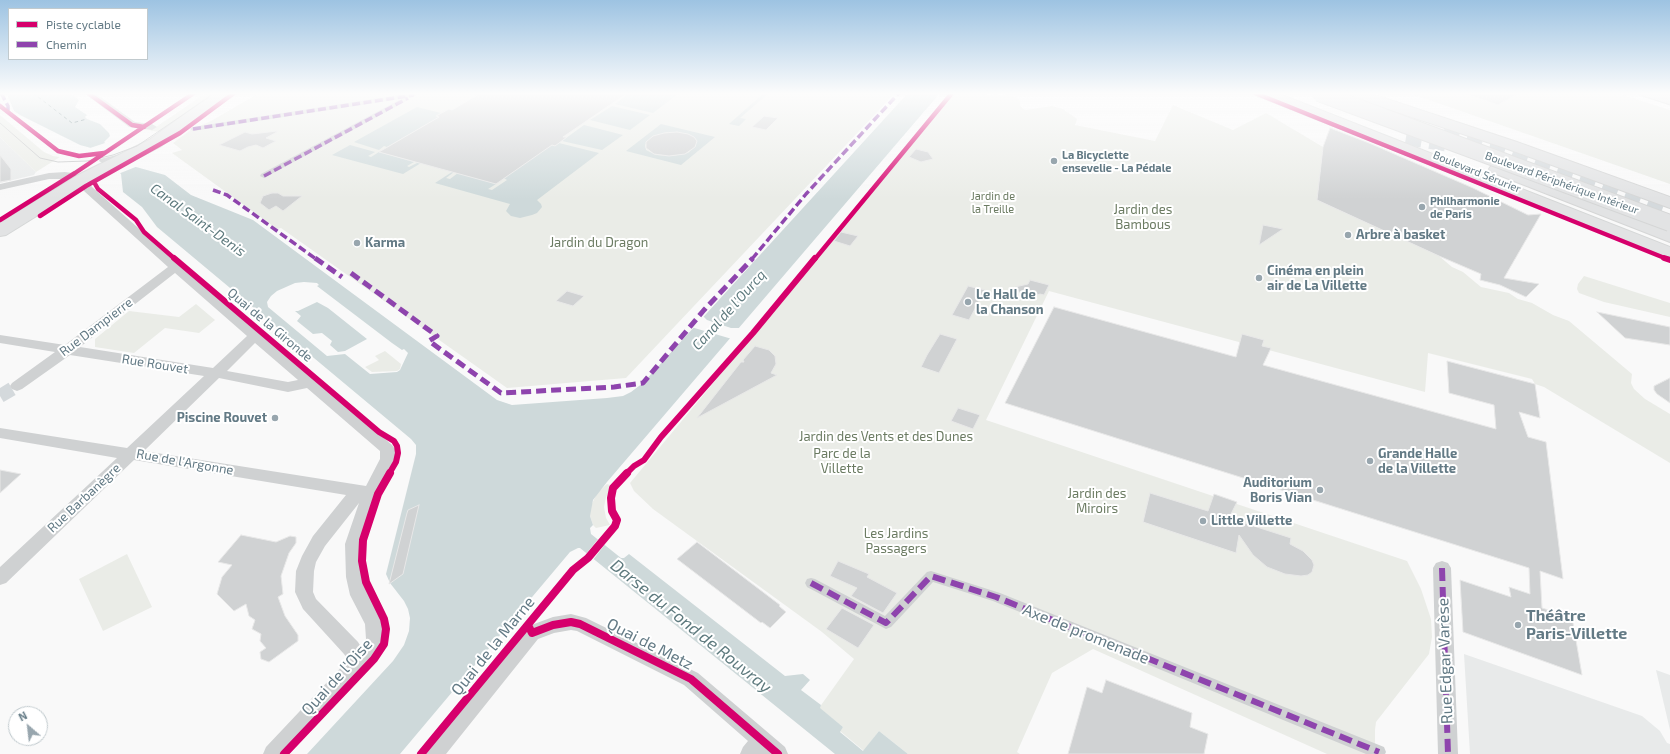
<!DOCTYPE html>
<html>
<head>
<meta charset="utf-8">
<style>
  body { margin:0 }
  #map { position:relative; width:1670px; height:754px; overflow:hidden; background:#f9f9f9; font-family:"Exo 2",sans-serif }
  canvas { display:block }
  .legend { position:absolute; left:8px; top:8px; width:140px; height:52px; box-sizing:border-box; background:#fff; border:1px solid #c1cace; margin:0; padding:5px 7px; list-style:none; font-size:12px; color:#637a85 }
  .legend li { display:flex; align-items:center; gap:8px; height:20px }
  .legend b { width:20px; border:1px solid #c1cace }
  .north { position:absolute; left:8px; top:706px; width:40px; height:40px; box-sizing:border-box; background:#fff; border:1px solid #c1cace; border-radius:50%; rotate:332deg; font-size:11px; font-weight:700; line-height:16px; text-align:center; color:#637a85 }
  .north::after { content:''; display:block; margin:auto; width:14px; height:18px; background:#98a6ae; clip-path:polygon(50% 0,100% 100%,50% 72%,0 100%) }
</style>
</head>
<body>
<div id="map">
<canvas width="1670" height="754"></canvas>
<ul class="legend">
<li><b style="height:5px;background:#d6006c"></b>Piste cyclable</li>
<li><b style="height:5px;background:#8e44ad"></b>Chemin</li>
</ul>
<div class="north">N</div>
</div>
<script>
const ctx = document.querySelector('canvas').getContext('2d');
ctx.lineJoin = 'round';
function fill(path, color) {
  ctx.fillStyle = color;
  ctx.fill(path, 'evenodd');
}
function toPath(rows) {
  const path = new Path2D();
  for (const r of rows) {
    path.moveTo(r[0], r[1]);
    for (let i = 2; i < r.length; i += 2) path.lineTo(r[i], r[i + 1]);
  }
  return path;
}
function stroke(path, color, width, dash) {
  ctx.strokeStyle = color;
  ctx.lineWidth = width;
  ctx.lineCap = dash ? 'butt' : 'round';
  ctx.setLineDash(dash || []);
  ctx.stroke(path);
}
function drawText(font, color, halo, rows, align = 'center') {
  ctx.font = font + ' "Exo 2",sans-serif';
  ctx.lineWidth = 4;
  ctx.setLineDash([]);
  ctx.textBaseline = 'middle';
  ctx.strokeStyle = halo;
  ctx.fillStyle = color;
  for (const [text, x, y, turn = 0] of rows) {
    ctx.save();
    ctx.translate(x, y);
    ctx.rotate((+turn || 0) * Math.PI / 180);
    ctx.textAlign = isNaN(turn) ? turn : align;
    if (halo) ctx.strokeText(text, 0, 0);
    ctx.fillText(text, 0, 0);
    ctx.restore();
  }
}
fill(toPath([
  [0,137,36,172,34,175,0,183],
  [1464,654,1642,716,1660,731,1667,743,1670,744,1670,754,1470,754],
  [1656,670,1670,675,1670,730]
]), '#e8eaea');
fill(toPath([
  [206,93,221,93,165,132,150,131],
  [259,93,895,93,626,378,507,388,281,228,277,229,172,153,182,150,173,143,192,129,211,121],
  [955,93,1008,95,1016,97,1020,101,1020,106,1025,110,1052,106,1063,109,1077,119,1075,125,1155,141,1173,105,1233,130,1266,113,1323,147,1317,200,1439,256,1452,267,1463,272,1481,287,1509,293,1518,299,1532,303,1553,315,1569,321,1632,374,1631,383,1634,389,1645,399,1670,414,1670,463,1544,387,1535,384,1532,379,1428,353,1425,392,1049,291,986,420,1407,561,1421,589,1431,619,1432,637,1429,654,1376,722,1375,730,1375,754,1327,754,1093,649,1052,673,1017,752,1020,754,908,754,879,731,864,751,840,731,843,727,819,708,854,659,822,632,653,509,634,491,630,483],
  [1409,93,1617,93,1670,110,1670,184],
  [0,115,44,152,53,156,60,157,36,172,0,137],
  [1584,276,1670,303,1670,317,1604,302,1579,293,1577,289,1578,284],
  [196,304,215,320,199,333,165,328,134,353,95,347,95,339,129,311,179,317],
  [385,351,401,364,400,369,397,371,372,372,365,367,379,360,375,356],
  [607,484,610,485,611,488,606,497,604,507,606,518,610,525,596,528,593,525,590,516,590,508,597,493],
  [127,554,152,607,103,631,79,579]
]), '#eaece7');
fill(toPath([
  [71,93,79,100,75,107,87,115,85,117,87,119,100,124,109,133,110,136,104,142,136,167,165,175,191,195,253,220,497,400,512,405,607,398,623,396,631,392,643,383,908,93,940,93,607,482,593,500,590,516,593,525,590,528,591,534,621,558,624,558,629,554,785,676,803,674,810,680,801,690,821,705,820,708,843,727,840,732,863,751,879,731,908,754,835,754,580,548,578,548,570,552,400,754,307,754,393,661,404,645,409,631,410,618,408,609,404,601,390,583,386,574,416,454,416,445,411,439,157,227,142,207,123,192,121,174,91,148,80,145,20,115,14,111,7,94],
  [304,282,317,283,319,285,317,286,392,343,402,350,404,349,408,353,400,370,397,372,370,374,345,354,327,356,268,307,267,302,271,296,277,291,295,283],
  [629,93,679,93,675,97,685,99,674,97,653,113,615,104],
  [764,93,769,93,740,118,746,119,739,126,729,124],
  [612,106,650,115,630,130,590,120],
  [417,107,441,113,436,116,439,117,387,147,384,146,379,150,354,142],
  [661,124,715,137,681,165,626,151],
  [667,132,688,134,696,139,696,146,688,153,672,156,656,155,646,150,645,145,651,138],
  [584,125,623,135,602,150,562,141],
  [559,143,599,153,537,200,541,204,542,207,537,213,532,215,520,218,511,216,506,211,510,204,435,183,452,172,454,172,446,178,450,179,458,173,496,184,488,189,492,190,507,180,504,178,552,145,555,146],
  [350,145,375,152,368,156,371,157,379,152,414,162,407,166,409,167,417,163,421,163,403,174,332,155],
  [317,302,328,308,367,339,345,351,338,352,330,345,332,341,322,333,313,334,297,321,301,316,295,311,298,311]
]), '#ced9da');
fill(toPath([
  [108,142,138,166,118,174,87,149],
  [702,315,707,320,731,328,742,328,732,339,691,327],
  [599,538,606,543,593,560,585,555]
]), '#f9f9f9');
stroke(toPath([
  [33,93,72,123,87,119]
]), '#5e7a7e', 1, [3.5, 3]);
const building = toPath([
  [479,94,626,94,563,137,567,137,555,146,552,145,496,184,379,152,439,117,436,116,449,109,452,110,479,94],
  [1469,94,1518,94,1498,105,1469,95,1469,94],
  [764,116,778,118,766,130,752,127,764,116],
  [1330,128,1369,143,1473,188,1528,215,1541,214,1504,278,1539,284,1526,297,1500,285,1480,280,1481,274,1439,256,1317,200,1323,147,1330,128],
  [277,131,277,132,266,138,276,141,263,148,256,145,248,147,240,151,219,145,245,132,252,134,277,131],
  [677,132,688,134,694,137,697,141,695,147,685,154,669,156,654,154,646,148,646,142,653,136,664,133,677,132],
  [916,149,928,152,933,159,921,162,909,157,916,149],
  [0,155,11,169,11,180,0,182,0,155],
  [272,193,278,193,283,196,302,196,283,211,276,206,269,210,260,203,263,196,272,193],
  [1263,225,1283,229,1259,245,1263,225],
  [841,232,858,236,850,246,834,241,841,232],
  [1030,280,1049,285,1044,295,1040,294,1033,297,1026,296,1021,294,1015,287,1028,284,1030,280],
  [968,286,985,290,969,320,952,315,968,286],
  [567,291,584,296,573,306,556,301,567,291],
  [1054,307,1236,357,1242,334,1264,340,1262,346,1271,348,1263,365,1496,429,1494,405,1449,393,1447,361,1535,384,1540,418,1519,412,1528,437,1546,442,1563,579,1540,571,1542,608,1572,617,1582,675,1463,632,1460,580,1511,597,1509,587,1530,594,1529,568,1005,403,1054,307],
  [1597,312,1670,327,1670,345,1625,338,1597,312],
  [940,334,957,339,939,373,921,367,927,355,940,334],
  [755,346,769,350,775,356,776,364,771,373,777,375,697,418,741,362,744,362,743,360,755,346],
  [1670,378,1670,403,1657,394,1654,390,1654,386,1670,378],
  [958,408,980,415,973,429,951,421,958,408],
  [0,470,21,474,0,493,0,470],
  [1150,493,1208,511,1214,494,1237,502,1229,518,1291,538,1290,544,1303,551,1312,560,1314,565,1312,572,1308,575,1301,576,1285,574,1267,567,1253,555,1239,535,1236,553,1143,522,1150,493],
  [419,505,403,574,389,584,407,513,408,510,419,505],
  [241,535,276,542,290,536,296,537,296,543,289,553,281,576,283,594,278,597,285,616,298,635,298,641,269,662,261,659,260,652,266,648,260,641,261,634,252,629,255,620,249,616,246,604,234,611,217,594,222,577,232,565,218,562,241,535],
  [697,542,780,605,779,606,786,612,770,628,762,622,761,623,677,559,697,542],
  [838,561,869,574,867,577,897,593,883,613,851,596,857,588,830,576,838,561],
  [842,608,874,625,858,648,826,629,842,608],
  [1106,680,1192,713,1190,727,1208,734,1204,754,1068,754,1087,687,1102,693,1106,680]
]);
fill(building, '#d0d2d3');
stroke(building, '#e8e8e8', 1);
stroke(toPath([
  [0,396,17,386]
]), '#d4d9dc', 14, [14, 7]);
stroke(toPath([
  [1443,135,1498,147,1670,209],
  [1406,137,1449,144]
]), '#d4d9dc', 16, [16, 8]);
const primary = toPath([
  [214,93,231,93,161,146,88,184,6,235,0,236,0,223,76,176,149,140,214,93],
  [1256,93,1277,93,1670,247,1670,260,1258,96,1256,93],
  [1641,93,1664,93,1670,95,1670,104,1643,96,1641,93]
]);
const trunk = toPath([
  [1346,93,1369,93,1517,142,1670,197,1670,208,1505,148,1348,96,1346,93],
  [1497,164,1670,231,1670,242,1491,172,1489,169,1491,166,1497,164]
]);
stroke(primary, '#d5d7d7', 2);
stroke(trunk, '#d5d6d6', 2);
fill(toPath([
  [411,93,417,95,408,98,408,100,264,178,260,176,261,174,401,99,193,131,190,129,193,127,411,93],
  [931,571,1000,593,1384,747,1386,752,1385,754,1366,754,993,601,933,582,891,627,886,629,807,587,805,583,807,579,811,578,815,579,885,616,927,572,931,571]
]), '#cfd1d2');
fill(toPath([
  [84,93,95,93,135,122,152,124,157,127,152,130,129,127,84,93],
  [125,153,129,154,130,156,129,158,104,164,99,161,100,159,125,153],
  [65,172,80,174,86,178,92,187,171,257,261,332,392,445,395,449,396,459,378,493,361,544,364,577,368,594,383,624,384,639,378,655,287,754,263,754,266,747,348,660,344,654,303,609,295,592,296,571,302,556,313,536,346,495,134,460,6,583,0,585,0,567,117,458,0,438,0,428,127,448,204,376,70,355,22,389,17,391,12,389,10,386,12,383,55,352,0,343,0,335,65,345,168,267,84,191,78,182,73,179,49,179,0,190,0,184,49,173,65,172],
  [175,273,247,336,213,368,80,347,175,273],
  [255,343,298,380,288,382,227,371,255,343],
  [219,378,288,392,307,388,380,451,380,459,366,486,144,451,219,378],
  [359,503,345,544,346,577,350,595,365,624,366,639,361,647,358,642,316,599,313,592,314,571,316,562,325,546,359,503],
  [1442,561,1448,563,1451,568,1458,754,1438,754,1433,568,1436,563,1442,561],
  [571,614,586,618,698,673,785,747,788,754,740,754,743,747,748,741,684,685,577,631,571,630,554,633,538,639,446,754,423,754,426,747,526,627,553,617,571,614]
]), '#cfd1d2');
fill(primary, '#e2e3e4');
fill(trunk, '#e2e3e4');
stroke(toPath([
  [1634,93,1670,105],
  [0,123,40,158,58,162,87,161,113,155,137,146,215,93]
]), '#c5c7c8', 1);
const trunkBridge = toPath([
  [1319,93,1670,223]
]);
stroke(trunkBridge, '#d5d6d6', 18, []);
stroke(trunkBridge, '#e2e3e4', 16);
stroke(toPath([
  [1,93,8,106,8,112],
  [193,129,414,95],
  [264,176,408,98],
  [213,190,227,195,316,259],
  [752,259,806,194,899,93]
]), '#8e44ad', 3.5, [8, 3.5]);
stroke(toPath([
  [315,258,342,277],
  [351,273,437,336,429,341,501,393,614,387,643,383,704,310,753,258]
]), '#8e44ad', 5, [10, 5]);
stroke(toPath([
  [1442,568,1448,754],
  [811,583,886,623,931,576,996,597,1379,752]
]), '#8e44ad', 6, [13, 6]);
stroke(toPath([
  [88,93,132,125,144,127],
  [1255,93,1667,259],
  [0,106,58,151,79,156,104,153],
  [94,182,98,189,136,220,144,232,175,259],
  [40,216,86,186,180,133,234,93],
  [0,220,75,173,194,93],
  [815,259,952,93]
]), '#d6006c', 4.5);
stroke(toPath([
  [174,258,379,432,394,441,397,446,398,453,396,462,389,474],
  [1664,258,1670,260],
  [626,474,634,466,644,460,661,437,753,333,815,258]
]), '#d6006c', 6);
stroke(toPath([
  [528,625,532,633,553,625,571,622,580,624,691,679,778,754],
  [284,754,374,659,384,644,386,629,384,619,366,582,362,561,363,540,378,494,390,473],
  [421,754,573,570,588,558,615,526,617,520,612,511,611,498,613,488,627,473]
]), '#d6006c', 8);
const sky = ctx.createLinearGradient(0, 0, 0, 199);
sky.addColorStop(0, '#9dc3e2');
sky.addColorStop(0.47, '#fcfcfc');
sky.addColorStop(1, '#fcfcfc00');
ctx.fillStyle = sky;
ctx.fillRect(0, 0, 1670, 199);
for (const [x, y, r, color] of [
  [1054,161,4,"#98a6ae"],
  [1422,207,4,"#98a6ae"],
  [1348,235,4,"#98a6ae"],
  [357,243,4,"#98a6ae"],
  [1259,278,4,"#98a6ae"],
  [968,302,4,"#98a6ae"],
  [275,418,4,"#98a6ae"],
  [1370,461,4,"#98a6ae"],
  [1320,490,4,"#98a6ae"],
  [1203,521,4,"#98a6ae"],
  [1518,625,4,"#98a6ae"]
]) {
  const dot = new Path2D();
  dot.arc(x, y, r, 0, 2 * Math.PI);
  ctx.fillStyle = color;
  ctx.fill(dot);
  stroke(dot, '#fff', 1.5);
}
drawText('bold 11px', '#637a85', '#fff', [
  ["La Bicyclette",1062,155],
  ["ensevelie - La Pédale",1062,168],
  ["Philharmonie",1430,201],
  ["de Paris",1430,214]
], 'left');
drawText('11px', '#637a85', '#fff', [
  ["Boulevard Sérurier",1477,172,22],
  ["Boulevard Périphérique Intérieur",1562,183,20]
]);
drawText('11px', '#6b7b62', '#fff', [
  ["Jardin de",993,196],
  ["la Treille",993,209]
]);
drawText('13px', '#6b7b62', '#fff', [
  ["Jardin des",1143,210],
  ["Bambous",1143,225],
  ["Jardin du Dragon",599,243],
  ["Jardin des Vents et des Dunes",886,437],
  ["Parc de la",842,454],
  ["Villette",842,469],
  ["Jardin des",1097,494],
  ["Miroirs",1097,509],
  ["Les Jardins",896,534],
  ["Passagers",896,549]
]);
drawText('bold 13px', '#637a85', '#fff', [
  ["Arbre à basket",1356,235],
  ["Karma",365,243],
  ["Cinéma en plein",1267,271],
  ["air de La Villette",1267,286],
  ["Le Hall de",976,295],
  ["la Chanson",976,310],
  ["Piscine Rouvet",267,418,"right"],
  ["Grande Halle",1378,454],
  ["de la Villette",1378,469],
  ["Auditorium",1312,483,"right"],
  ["Boris Vian",1312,498,"right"],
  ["Little Villette",1211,521]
], 'left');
drawText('13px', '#637a85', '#fff', [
  ["Quai de la Gironde",270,325,40],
  ["Rue Dampierre",96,327,-37],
  ["Rue Rouvet",155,364,9],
  ["Rue de l'Argonne",185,462,10],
  ["Rue Barbanègre",84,498,-43]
]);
drawText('italic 14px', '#5e7a7e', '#fff', [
  ["Canal Saint-Denis",198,220,36],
  ["Canal de l'Ourcq",729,310,-48]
]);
drawText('bold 16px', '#637a85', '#fff', [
  ["Théâtre",1526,616],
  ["Paris-Villette",1526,634]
], 'left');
drawText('16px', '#637a85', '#fff', [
  ["Axe de promenade",1086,634,22],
  ["Quai de Metz",650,644,27],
  ["Quai de la Marne",493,646,-51],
  ["Rue Edgar Varèse",1445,661,-92],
  ["Quai de l'Oise",337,677,-48]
]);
drawText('italic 17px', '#5e7a7e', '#fff', [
  ["Darse du Fond de Rouvray",691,626,39]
]);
</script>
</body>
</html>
